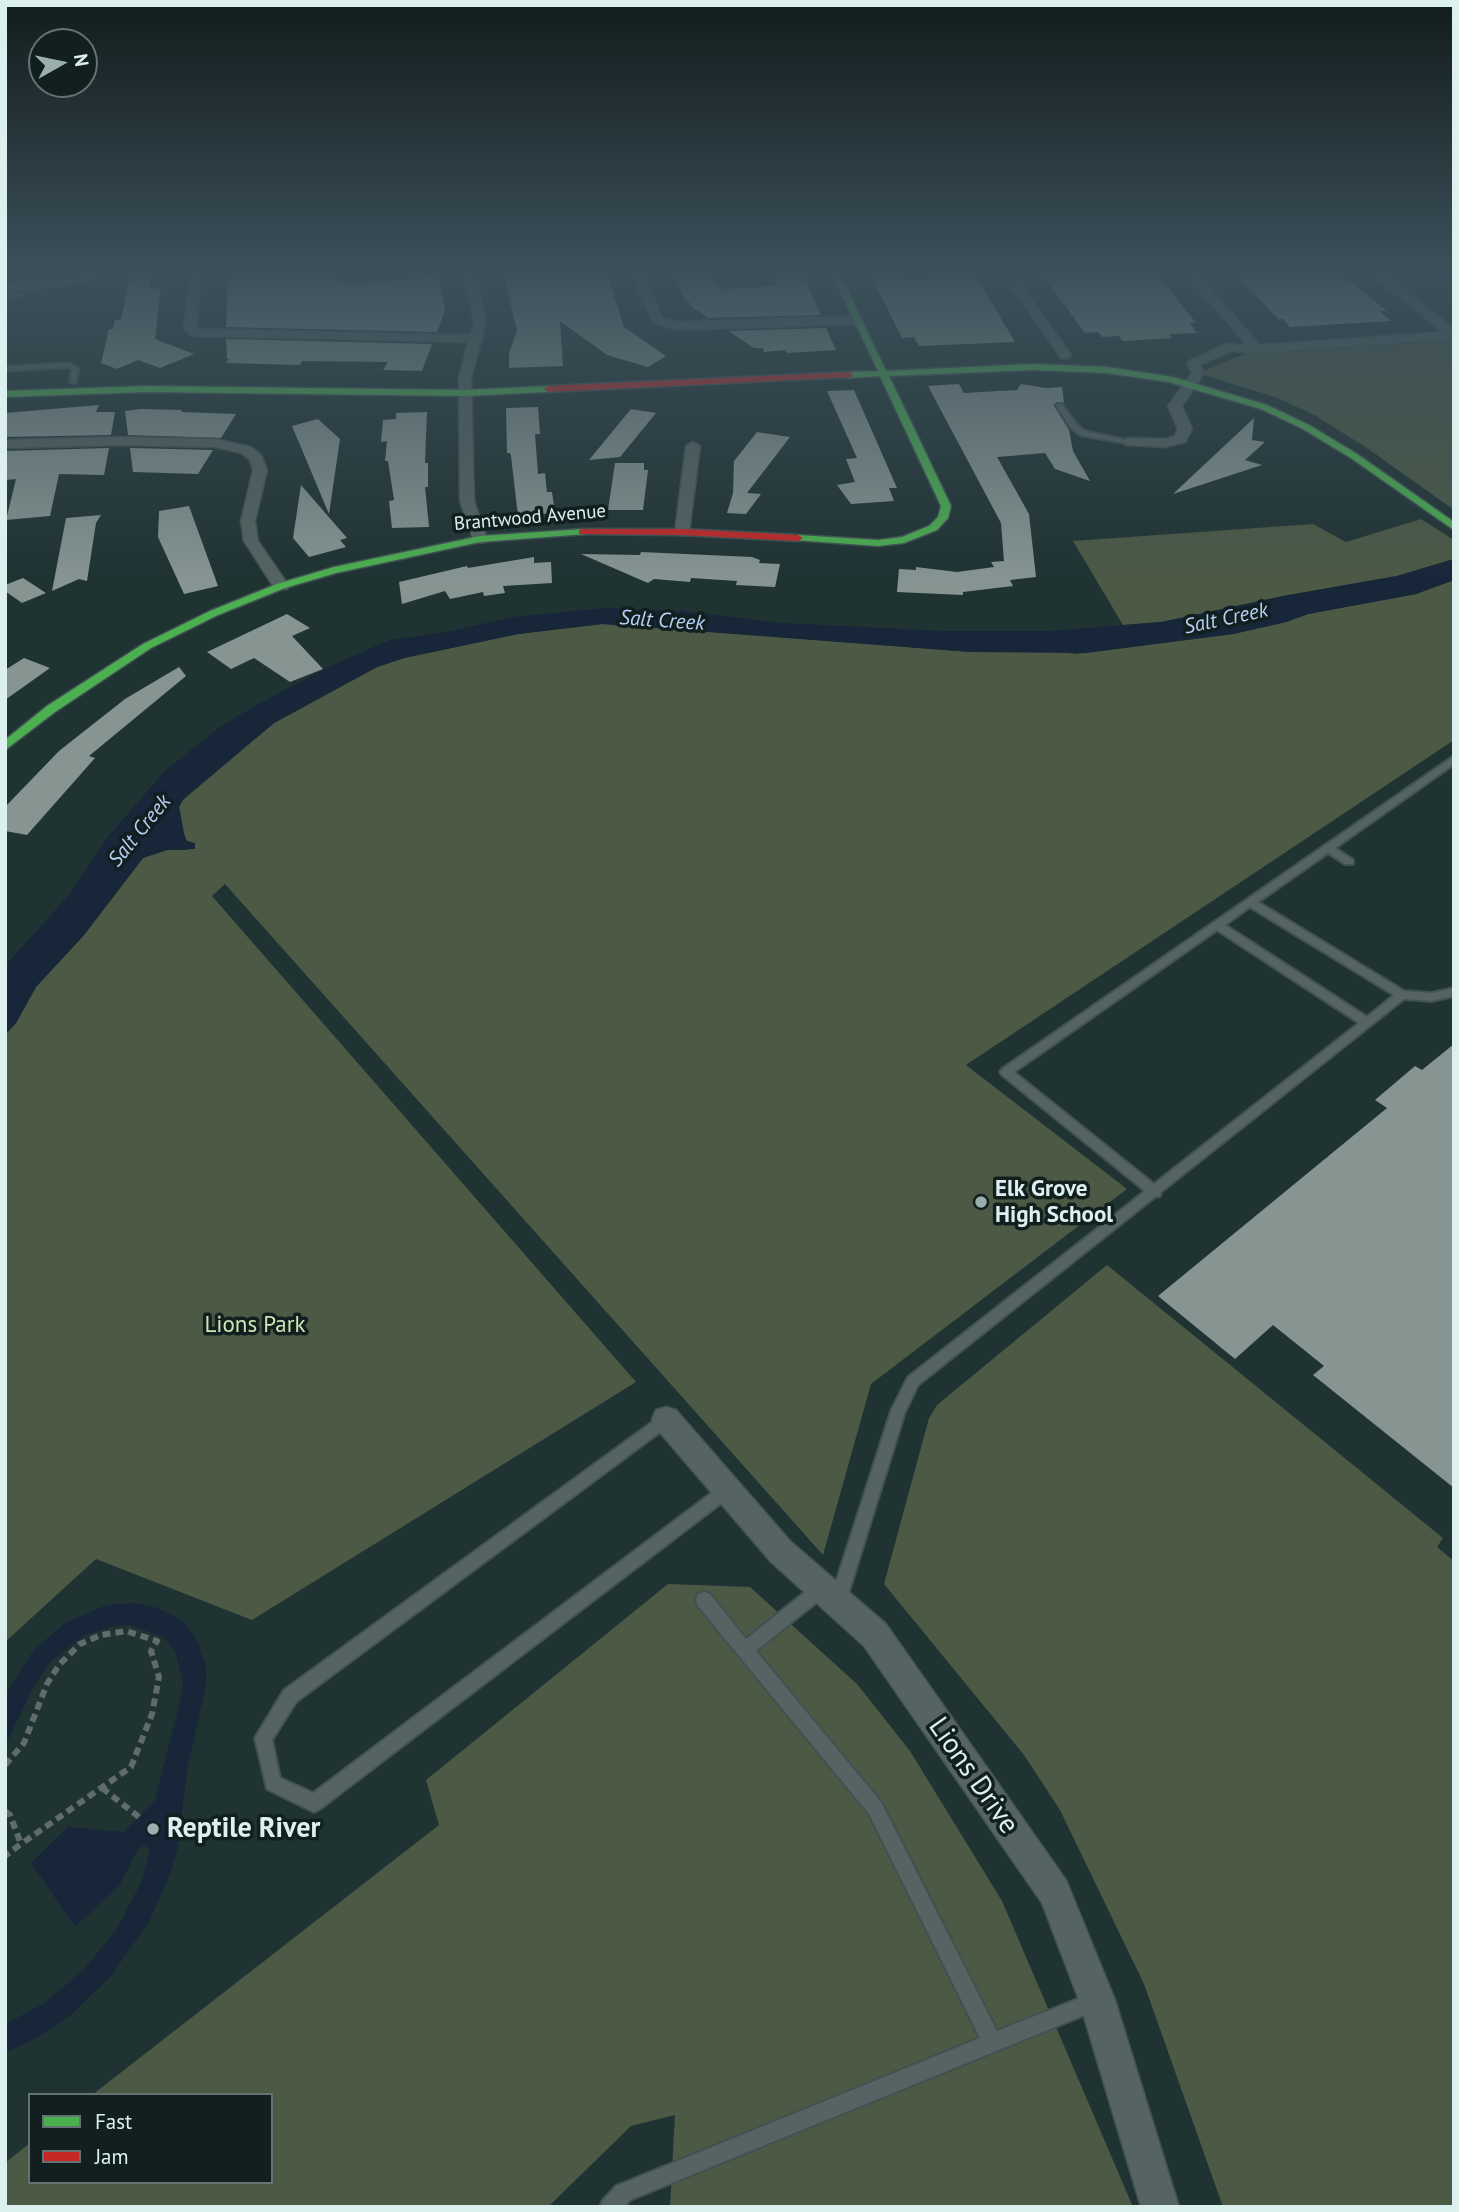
<!DOCTYPE html>
<html>
<head>
<meta charset="utf-8">
<style>
  body { margin:0 }
  #map { position:relative; width:1459px; height:2212px; overflow:hidden; background:#203333; font-family:"PT Sans",sans-serif }
  canvas { display:block }
  .frame { position:absolute; inset:0; border:7px solid #ddf0f0; pointer-events:none }
  .legend { position:absolute; left:28px; top:2093px; width:245px; height:91px; box-sizing:border-box; background:#111f1f; border:2px solid #637373; margin:0; padding:9px 12px; list-style:none; font-size:21px; color:#ddf0f0 }
  .legend li { display:flex; align-items:center; gap:14px; height:35px }
  .legend b { width:35px; border:2px solid #637373 }
  .north { position:absolute; left:28px; top:28px; width:70px; height:70px; box-sizing:border-box; background:#111f1f; border:2px solid #637373; border-radius:50%; rotate:81deg; font-size:19px; font-weight:700; line-height:28px; text-align:center; color:#ddf0f0 }
  .north::after { content:''; display:block; margin:auto; width:24px; height:32px; background:#9baeae; clip-path:polygon(50% 0,100% 100%,50% 72%,0 100%) }
</style>
</head>
<body>
<div id="map">
<canvas width="1459" height="2212"></canvas>
<div class="frame"></div>
<ul class="legend">
<li><b style="height:9px;background:#4caf50"></b>Fast</li>
<li><b style="height:9px;background:#c62828"></b>Jam</li>
</ul>
<div class="north">N</div>
</div>
<script>
const ctx = document.querySelector('canvas').getContext('2d');
ctx.lineJoin = 'round';
function fill(path, color) {
  ctx.fillStyle = color;
  ctx.fill(path, 'evenodd');
}
function toPath(rows) {
  const path = new Path2D();
  for (const r of rows) {
    path.moveTo(r[0], r[1]);
    for (let i = 2; i < r.length; i += 2) path.lineTo(r[i], r[i + 1]);
  }
  return path;
}
function stroke(path, color, width, dash) {
  ctx.strokeStyle = color;
  ctx.lineWidth = width;
  ctx.lineCap = dash ? 'butt' : 'round';
  ctx.setLineDash(dash || []);
  ctx.stroke(path);
}
function drawText(font, color, halo, rows, align = 'center') {
  ctx.font = font + ' "PT Sans",sans-serif';
  ctx.lineWidth = 7;
  ctx.setLineDash([]);
  ctx.textBaseline = 'middle';
  ctx.strokeStyle = halo;
  ctx.fillStyle = color;
  for (const [text, x, y, turn = 0] of rows) {
    ctx.save();
    ctx.translate(x, y);
    ctx.rotate((+turn || 0) * Math.PI / 180);
    ctx.textAlign = isNaN(turn) ? turn : align;
    if (halo) ctx.strokeText(text, 0, 0);
    ctx.fillText(text, 0, 0);
    ctx.restore();
  }
}
fill(toPath([
  [1454,335,1454,510,1367,448,1316,416,1278,398,1198,373,1257,349],
  [1421,519,1454,540,1454,559,1397,576,1283,596,1210,613,1161,622,1123,625,1073,541,1313,524,1346,542],
  [1454,580,1454,740,966,1065,1127,1189,871,1384,823,1555,225,884,212,896,636,1382,252,1620,96,1559,5,1642,5,1035,16,1023,36,987,84,935,143,858,167,850,187,850,179,807,183,800,274,723,377,667,404,658,518,634,602,624,627,625,971,652,1054,651,1076,654,1233,634,1286,622,1308,614,1416,594],
  [1107,1265,1443,1538,1437,1547,1454,1561,1454,2207,1223,2207,1144,1984,1060,1810,1024,1755,884,1584,929,1418,937,1405],
  [668,1584,750,1587,857,1684,910,1751,1002,1901,1133,2207,670,2207,675,2115,631,2126,548,2207,5,2207,5,2163,30,2143,30,2182,271,2182,271,2095,92,2095,439,1825,426,1780]
]), '#4b5945');
fill(toPath([
  [1454,559,1454,580,1416,594,1308,614,1286,622,1233,634,1086,653,971,652,602,624,518,634,404,658,377,667,274,723,183,799,179,807,184,834,187,841,195,843,195,849,167,850,143,858,84,935,36,987,16,1023,5,1035,5,966,69,895,106,839,165,771,220,727,255,706,330,666,390,640,446,632,513,617,606,608,692,612,782,623,944,631,1051,631,1161,622,1283,596,1397,576],
  [132,1603,158,1608,182,1620,198,1641,206,1668,206,1685,187,1770,178,1847,171,1871,149,1922,110,1977,72,2014,40,2036,5,2053,5,2024,43,2004,66,1985,84,1969,116,1930,141,1883,150,1849,144,1845,138,1849,119,1886,75,1927,31,1863,68,1827,124,1832,155,1800,181,1698,183,1682,175,1651,163,1637,130,1625,110,1627,85,1635,51,1661,33,1688,5,1746,5,1695,33,1651,66,1622,107,1605]
]), '#18263a');
fill(toPath([
  [132,270,153,270,149,289,161,288,155,339,194,354,160,368,138,360,117,369,101,363,109,329,113,329,115,320,121,319],
  [240,270,324,270,345,285,438,275,445,310,437,332,226,327,228,277,240,276],
  [513,270,606,270,624,327,666,356,648,367,607,355,560,321,563,366,509,368,509,353,517,331,503,273,513,272],
  [671,270,710,270,720,289,777,286,771,272,801,270,821,315,709,318,689,305,691,304,685,300],
  [868,270,898,270,904,279,932,278,948,270,972,270,1015,342,919,346,914,337,902,338],
  [1039,270,1155,270,1196,323,1189,323,1197,333,1169,334,1172,338,1123,341,1119,336,1102,337,1098,332,1085,333],
  [1237,270,1337,270,1387,311,1379,311,1391,321,1290,327,1283,319,1278,319,1241,280,1246,279],
  [826,328,836,350,787,353,785,350,764,352,763,348,754,348,728,331],
  [226,339,432,344,422,371,383,370,388,362,302,361,300,365,226,363,229,359,227,359],
  [959,384,964,393,1017,390,1021,384,1046,388,1062,387,1064,403,1057,402,1054,406,1069,430,1073,451,1090,481,1055,469,1045,453,997,457,1029,514,1036,577,1010,580,1013,586,963,592,963,595,897,592,899,569,916,570,916,567,957,572,994,567,991,562,1004,561,1001,523,928,386],
  [854,390,897,488,889,488,894,501,851,504,837,485,855,482,846,459,857,458,827,391],
  [99,405,96,412,115,412,111,435,5,437,5,413],
  [538,407,540,434,535,434,538,474,545,473,547,492,552,492,555,513,518,516,511,456,510,453,507,453,506,408],
  [140,409,182,410,181,412,236,414,221,438,128,435,125,411],
  [631,409,656,413,620,457,589,460],
  [427,412,425,463,428,463,428,487,425,487,429,527,392,528,389,501,394,500,388,461,385,461,387,441,381,442,383,420,396,419,396,413],
  [1254,418,1252,440,1265,442,1245,460,1262,465,1173,494],
  [318,419,340,439,329,514,292,426],
  [757,432,790,437,747,493,761,494,746,514,727,513,733,493,734,461],
  [109,448,104,475,59,474,50,516,6,520,16,479,5,480,5,451],
  [130,448,213,450,198,474,133,472],
  [615,463,644,463,644,470,648,470,643,510,608,510],
  [301,485,347,538,340,540,346,547,309,557,293,538],
  [189,506,218,586,184,594,158,537,159,511],
  [101,515,96,523,87,581,79,579,52,591,66,518],
  [641,552,752,557,760,560,759,563,780,564,775,587,736,585,737,581,691,578,690,582,654,579,648,583,581,554,640,555],
  [534,557,534,563,551,562,552,583,503,586,505,593,484,596,483,592,450,599,445,591,402,604,399,582,467,566,468,568],
  [23,578,46,593,22,603,5,591,5,585],
  [287,614,310,628,292,636,323,669,290,682,254,658,231,669,207,652],
  [24,658,50,668,5,700,5,670],
  [179,667,186,676,89,756,95,758,27,835,5,831,5,807,59,751,125,699],
  [1454,1044,1454,1488,1313,1375,1324,1366,1273,1325,1235,1359,1158,1296,1387,1108,1375,1100,1415,1066,1422,1070]
]), '#869592');
const lane = toPath([
  [5,295,20,294,23,296,5,299,5,295],
  [69,363,79,369,75,383,70,382,72,370,68,367,5,371,5,367,69,363],
  [1058,404,1062,404,1077,425,1085,431,1134,442,1130,444,1080,435,1071,428,1056,405,1058,404],
  [1454,756,1454,764,1335,848,1353,860,1353,864,1345,864,1328,853,1258,902,1404,991,1432,993,1454,988,1454,996,1432,1001,1404,999,1161,1192,1160,1196,1155,1197,918,1385,905,1412,846,1601,844,1607,838,1609,832,1607,830,1601,891,1411,908,1377,1145,1191,1002,1075,1000,1072,1002,1069,1454,756],
  [1250,907,1394,995,1367,1017,1225,925,1250,907],
  [1217,930,1359,1023,1154,1184,1014,1072,1217,930],
  [666,1412,671,1414,673,1419,671,1424,296,1702,272,1740,280,1778,313,1793,722,1485,727,1483,732,1485,735,1490,732,1495,320,1809,314,1812,267,1789,255,1738,284,1690,666,1412],
  [821,1581,827,1584,829,1589,827,1594,756,1651,881,1802,997,2031,1095,1992,1102,1994,1104,2001,1102,2008,630,2200,624,2207,600,2207,603,2200,616,2186,980,2038,869,1814,698,1606,696,1600,698,1594,704,1592,710,1594,746,1639,815,1584,821,1581]
]);
const street = toPath([
  [84,270,96,270,95,277,87,283,5,291,5,285,80,278,84,270],
  [191,270,203,270,196,327,199,329,470,335,474,322,463,270,475,270,486,322,471,378,474,501,487,539,485,542,480,543,473,539,460,501,459,378,468,342,192,336,184,328,191,270],
  [630,270,642,270,662,318,678,322,857,316,863,320,857,324,677,330,653,323,630,270],
  [1182,270,1194,270,1260,345,1443,332,1366,270,1379,270,1454,329,1454,339,1257,353,1231,351,1200,365,1204,373,1182,406,1192,429,1185,442,1165,447,1125,445,1125,439,1130,438,1165,439,1175,436,1178,429,1168,406,1192,373,1187,364,1189,361,1225,344,1247,345,1182,270],
  [1012,283,1020,283,1071,355,1069,358,1061,358,1010,285,1012,283],
  [122,437,215,439,251,447,261,455,267,470,255,521,258,541,289,586,287,589,275,589,244,541,241,521,253,470,250,460,241,453,215,447,122,445,5,448,5,440,122,437],
  [693,442,700,446,689,532,682,536,675,532,686,446,693,442],
  [666,1407,676,1410,791,1542,886,1624,1066,1880,1115,2000,1179,2207,1141,2207,1079,2000,1042,1903,864,1646,771,1562,656,1428,652,1419,656,1410,666,1407]
]);
const fast = toPath([
  [830,270,838,270,886,371,1033,364,1107,367,1173,377,1267,405,1309,425,1357,454,1454,522,1454,530,1351,458,1303,429,1261,409,1169,382,1107,373,1033,370,889,376,951,506,948,518,937,530,904,543,878,546,794,540,794,536,798,535,878,540,902,537,929,526,938,517,941,506,880,376,849,378,845,375,849,372,878,371,830,270],
  [147,386,466,390,548,386,552,389,548,392,466,396,147,392,5,397,5,391,147,386],
  [583,529,587,530,587,534,480,542,336,573,285,588,218,615,151,648,55,712,5,750,5,740,47,706,143,644,210,611,277,584,334,567,480,536,583,529]
]);
const jam = toPath([
  [849,372,852,373,852,377,548,392,544,389,548,386,849,372],
  [583,529,682,529,798,535,803,538,798,541,682,535,579,534,579,530,583,529]
]);
stroke(lane, '#405151', 4);
stroke(street, '#405151', 3);
stroke(fast, '#405151', 3);
stroke(jam, '#405151', 3);
stroke(toPath([
  [5,1765,24,1743,47,1684,59,1665,80,1644,101,1635,126,1631,157,1641,151,1651,159,1677,152,1714,131,1767,21,1844],
  [102,1788,139,1817],
  [5,1811,10,1815,21,1844,5,1856]
]), '#5f6c6b', 6, [8, 5]);
fill(lane, '#556362');
fill(street, '#556362');
fill(fast, '#4caf50');
fill(jam, '#c62828');
const sky = ctx.createLinearGradient(0, 0, 0, 580);
sky.addColorStop(0, '#121c1c');
sky.addColorStop(0.47, '#3c505b');
sky.addColorStop(1, '#3c505b00');
ctx.fillStyle = sky;
ctx.fillRect(0, 0, 1459, 580);
for (const [x, y, r, color] of [
  [981,1202,7,"#9baeae"],
  [153,1829,7,"#9baeae"]
]) {
  const dot = new Path2D();
  dot.arc(x, y, r, 0, 2 * Math.PI);
  ctx.fillStyle = color;
  ctx.fill(dot);
  stroke(dot, '#111f1f', 2.5);
}
drawText('19px', '#ddf0f0', '#111f1f', [
  ["Brantwood Avenue",530,518,-5]
]);
drawText('italic 21px', '#b6cff6', '#111f1f', [
  ["Salt Creek",1226,619,-12],
  ["Salt Creek",662,621,4],
  ["Salt Creek",140,831,-51]
]);
drawText('bold 23px', '#ddf0f0', '#111f1f', [
  ["Elk Grove",995,1189],
  ["High School",995,1215]
], 'left');
drawText('23px', '#cbe7b3', '#111f1f', [
  ["Lions Park",255,1325]
]);
drawText('28px', '#ddf0f0', '#111f1f', [
  ["Lions Drive",973,1776,55]
]);
drawText('bold 28px', '#ddf0f0', '#111f1f', [
  ["Reptile River",167,1829]
], 'left');
</script>
</body>
</html>
